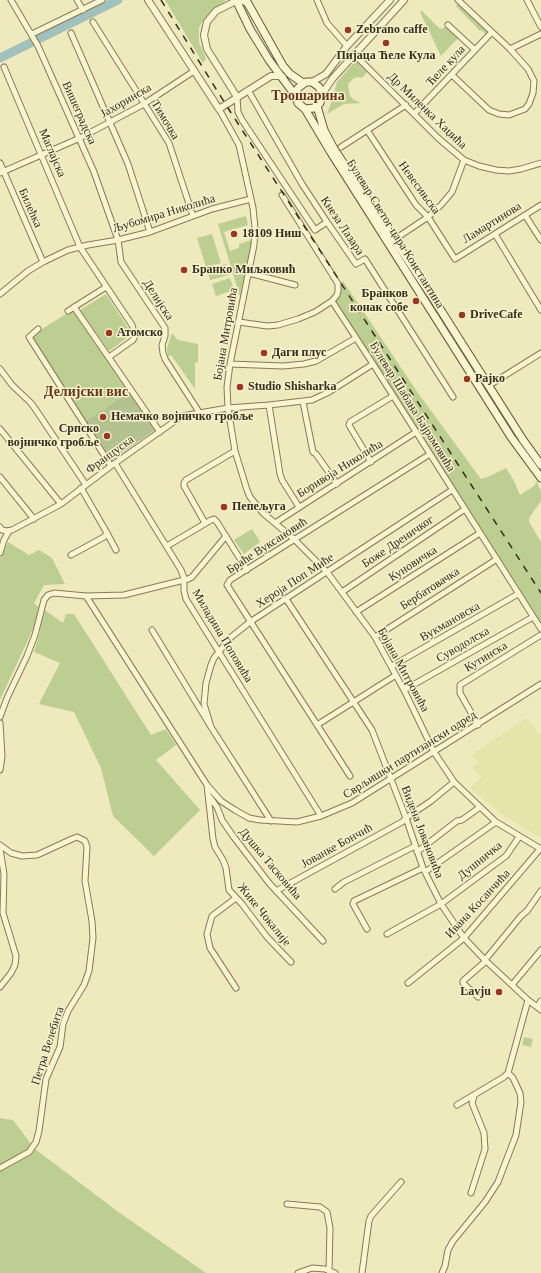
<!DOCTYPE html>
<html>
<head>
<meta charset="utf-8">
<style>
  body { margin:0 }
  canvas { display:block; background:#efe9be }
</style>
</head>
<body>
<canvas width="541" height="1273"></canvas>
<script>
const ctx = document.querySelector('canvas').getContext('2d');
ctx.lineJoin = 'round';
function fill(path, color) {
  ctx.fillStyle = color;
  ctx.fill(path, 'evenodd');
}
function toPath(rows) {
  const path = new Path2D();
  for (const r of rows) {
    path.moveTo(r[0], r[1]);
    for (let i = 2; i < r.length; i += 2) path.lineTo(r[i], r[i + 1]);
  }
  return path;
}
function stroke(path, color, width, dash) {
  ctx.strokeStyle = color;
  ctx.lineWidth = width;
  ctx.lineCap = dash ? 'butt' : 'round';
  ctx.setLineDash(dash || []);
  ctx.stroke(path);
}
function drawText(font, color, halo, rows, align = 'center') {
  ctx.font = font + ' Georgia,serif';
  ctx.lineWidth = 3;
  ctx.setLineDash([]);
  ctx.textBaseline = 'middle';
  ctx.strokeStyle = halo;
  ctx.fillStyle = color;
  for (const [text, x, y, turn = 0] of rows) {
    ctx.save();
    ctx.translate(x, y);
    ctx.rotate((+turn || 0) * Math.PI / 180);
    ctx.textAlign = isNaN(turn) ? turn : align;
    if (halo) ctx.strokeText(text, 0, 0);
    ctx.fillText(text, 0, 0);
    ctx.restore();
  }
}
fill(toPath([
  [527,718,539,734,541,732,541,838,501,814,470,788,482,777,472,767,478,762,471,755]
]), '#e5e5ab');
fill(toPath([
  [165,0,226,0,205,18,199,27,199,43,206,58,203,63],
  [459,2,489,31,486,34,481,30,480,31,456,6],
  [422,11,440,29,446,27,458,38,441,56,420,12],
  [357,59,369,70,362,78,358,77,354,78,348,84,350,96,354,100,361,103,344,104,327,114,331,103,337,82],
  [246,216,248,225,224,232,230,251,239,248,239,244,252,240,252,246,241,300,218,224],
  [212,234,221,263,206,267,197,238],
  [226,264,229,275,210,280,207,269],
  [230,278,234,290,216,296,212,284],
  [343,281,418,393,481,479,490,476,506,468,514,481,520,495,534,486,537,481,541,492,541,501,529,518,529,522,541,542,541,568,540,570,541,571,541,628,332,301,338,285],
  [106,294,132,334,109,351,80,310],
  [72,310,129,392,86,421,32,339,39,331],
  [172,333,178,340,198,344,198,362,195,363,195,389,171,355,168,357,167,348],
  [252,529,260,542,244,554,234,540],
  [8,542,29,555,39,550,52,558,65,584,44,585,34,603,40,608,33,629,0,700,0,557,1,558],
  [42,608,63,623,66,614,74,614,151,735,166,729,176,745,156,760,200,810,154,856,113,816,101,768,74,712,39,704,60,663,34,652,40,632],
  [524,1037,533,1039,531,1047,522,1045],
  [0,1118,13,1120,35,1149,117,1211,206,1273,0,1273]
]), '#bcce92');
fill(toPath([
  [129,392,155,430,112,460,86,421]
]), '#b4c291');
stroke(toPath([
  [0,58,118,0]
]), '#a1c1bd', 9);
const minor = toPath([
  [11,0,38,46,94,172,118,240,121,262,165,328,165,336,162,345,163,353,165,359,199,412],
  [77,0,83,10],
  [317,0,327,23,347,46],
  [527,0,541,27],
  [93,22,169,143,193,216],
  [448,25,475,50],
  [71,33,128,164,150,232],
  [32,34,102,0],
  [510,49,541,34],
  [354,54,438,138,464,160,479,166,496,170,509,171,521,169,541,163],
  [4,67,80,247,132,325,135,336,133,340,109,357],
  [452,75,489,110,499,114,509,115,525,109,529,104,533,93,534,81,528,69,510,49,458,0],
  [248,90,302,184,327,222,356,264,365,259,453,397],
  [237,97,238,112,242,120,315,230,327,222],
  [219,109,239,145,253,208,255,228,254,245,230,364,227,387,228,408,235,451,247,490,250,497,263,513,295,540,327,572,375,637,404,690,434,752,454,782,496,822,541,849],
  [414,114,492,32],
  [367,130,416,205,428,217,455,259,541,205],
  [341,147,406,105],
  [0,163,43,262],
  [0,173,80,138,144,104,194,71],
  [525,215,541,240],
  [495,234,541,310],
  [398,237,428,217,441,205,452,192,464,160],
  [249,273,295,285],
  [0,294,28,271,43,262,68,250,88,245,118,240,150,232,212,209,251,199],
  [332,301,373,364,541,629],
  [74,307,160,432],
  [68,311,106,287],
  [239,322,267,326,278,325,298,319,315,312,332,301,337,295,338,291,338,284,335,279,282,195],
  [38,329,29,337,111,466],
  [230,364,283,366,304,364,316,361,356,338],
  [0,369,12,385,31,403,36,410,86,485],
  [488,386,541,353],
  [303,402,313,452,316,454,337,484],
  [269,405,280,474,282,480,299,507],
  [0,429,61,504],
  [371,462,349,425,350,422,393,396],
  [115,463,181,570,184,578,184,591,186,599,321,816],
  [0,477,34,519],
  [205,523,184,486,184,483,186,480,235,451],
  [275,523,416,432],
  [0,527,2,530,6,531,12,530,61,504,111,466,182,416,228,408,269,405,312,400,329,392,373,364],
  [107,533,116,550],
  [167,546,211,520,214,519,217,522,247,570],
  [0,553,4,540,9,531],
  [71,555,104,537,107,533,81,488],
  [342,592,465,509],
  [86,596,207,785,221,801,235,810,249,818,260,820,297,822,321,816,352,803,541,684],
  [286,599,372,730,406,818,423,868,441,904,464,938,485,960,528,1000,541,1010],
  [356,612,480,533],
  [152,630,211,727,271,821],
  [375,637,497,559],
  [392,666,518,594],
  [404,690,533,617],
  [0,717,7,698,27,656,35,635,44,600,48,595,54,593,86,596,124,595,188,579,192,577,226,536],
  [0,723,2,756,0,770],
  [317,725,396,675],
  [478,725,460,693,460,685,541,635],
  [211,727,204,704,206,683,211,665,214,658,230,638,250,622,452,490],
  [350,776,227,585,230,580,430,454],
  [207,785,213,839,215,847,223,860,226,868,229,890,242,904,267,937,291,962],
  [209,796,217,807,222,820,233,836,269,883,323,941],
  [0,845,11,853,22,856,37,855,72,839,77,837,85,841,87,847,85,881,92,921,93,938,89,971,84,985,68,1011,63,1024,60,1047,46,1079,39,1131,36,1142,29,1152,0,1168],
  [0,849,4,874,3,913,16,956,15,965,11,973,0,987],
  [417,852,457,821,462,820,480,807],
  [425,872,496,822],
  [335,889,344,882,415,846],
  [276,891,402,822,406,818,431,801,454,782],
  [367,929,353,904,354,901,423,868],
  [387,934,441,904,506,856,519,837],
  [485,960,521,916,527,911,541,891],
  [408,983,464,938,540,849],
  [512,985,541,950],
  [236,988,210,948,207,934,212,916,236,898],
  [478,997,463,983,463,981,486,961],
  [537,1007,541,1001],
  [457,1105,504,1077,508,1073,528,1000],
  [471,1193,485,1149,484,1133,472,1103,474,1096],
  [287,1204,320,1207,327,1212,330,1228,329,1271],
  [298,1273,312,1268,325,1269,335,1273],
  [362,1273,369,1221,371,1216,401,1182],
  [442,1273,445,1266,448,1250,453,1241,485,1202,498,1182,516,1135,521,1102,520,1093,513,1078,508,1073]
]);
const tertiary = toPath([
  [148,0,219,109,271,76,279,76,283,77],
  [312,82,326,74,347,46,390,0],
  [322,94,333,78,404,0],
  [237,97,207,49,204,35,207,22,216,11,236,1,244,1,248,4]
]);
const secondary = toPath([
  [236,0,250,29,269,60,295,95,298,103,305,109,330,151,511,437,541,478],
  [246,0,283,66,290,74,303,83],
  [295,95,298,88,306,82,312,82,319,87,322,94,320,103,314,108,305,109],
  [317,106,324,130,334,149,433,298,523,440,541,465]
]);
stroke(minor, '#887956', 7);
stroke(tertiary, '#887956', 8);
stroke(secondary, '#6a5a39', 9);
stroke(minor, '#faf5d1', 5);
stroke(tertiary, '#faf5d1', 6);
stroke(secondary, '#faf5d1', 7);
stroke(toPath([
  [161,0,226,105,541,593]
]), '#372d1b', 1.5, [7, 7]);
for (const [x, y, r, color] of [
  [348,30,4,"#993724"],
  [386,43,4,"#993724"],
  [234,234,4,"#993724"],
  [184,270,4,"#993724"],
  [416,301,4,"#993724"],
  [462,315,4,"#993724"],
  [109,333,4,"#993724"],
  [264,353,4,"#993724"],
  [467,379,4,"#993724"],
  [240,387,4,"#993724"],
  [103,417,4,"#993724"],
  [107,436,4,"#993724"],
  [224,507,4,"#993724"],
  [499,992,4,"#993724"]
]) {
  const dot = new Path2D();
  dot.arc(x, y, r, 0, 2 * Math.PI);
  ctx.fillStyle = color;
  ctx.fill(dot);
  stroke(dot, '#f7f2cd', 1.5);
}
drawText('bold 12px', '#372d1b', '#f7f2cd', [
  ["Zebrano caffe",356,30],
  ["Пијаца Ћеле Кула",386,56,"center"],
  ["18109 Ниш",242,234],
  ["Бранко Миљковић",192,270],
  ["Бранков",408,294,"right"],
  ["конак собе",408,308,"right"],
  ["DriveCafe",470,315],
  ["Атомско",117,333],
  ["Даги плус",272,353],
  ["Рајко",475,379],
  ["Studio Shisharka",248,387],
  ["Немачко војничко гробље",111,417],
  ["Српско",99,429,"right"],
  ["војничко гробље",99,443,"right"],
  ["Пепељуга",232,507],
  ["Lavju",491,992,"right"]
], 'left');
drawText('12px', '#372d1b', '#f7f2cd', [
  ["Ћеле кула",446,66,-47],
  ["Јахоринска",126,101,-30],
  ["Др Миленка Хаџића",427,111,44],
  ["Вишеградска",79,113,66],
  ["Тимочка",165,120,59],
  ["Маглајска",52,153,67],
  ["Невесињска",419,188,54],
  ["Билећка",30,208,66],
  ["Љубомира Николића",164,214,-17],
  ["Ламартинова",492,223,-32],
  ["Кнеза Лазара",342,226,56],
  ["Булевар Светог цара Константина",395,234,58],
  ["Делијска",158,300,57],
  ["Бојана Митровића",226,334,-80],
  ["Булевар Шабана Бајрамовића",412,407,58],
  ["Француска",110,455,-36],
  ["Боривоја Николића",340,469,-32],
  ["Боже Дреничког",398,542,-34],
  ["Браће Вуксановић",267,546,-33],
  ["Куновичка",413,564,-33],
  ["Хероја Поп Миће",295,581,-33],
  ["Бербатовачка",430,589,-33],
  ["Вукмановска",450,622,-30],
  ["Миладина Поповића",222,636,59],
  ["Суводолска",463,645,-30],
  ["Кутинска",486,657,-31],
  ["Бојана Митровића",403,670,61],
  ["Сврљишки партизански одред",410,755,-32],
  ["Видена Јовановића",422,832,69],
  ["Јованке Бончић",337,846,-29],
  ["Душничка",480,861,-39],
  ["Душка Тасковића",270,864,50],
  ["Ивана Косанчића",478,904,-47],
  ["Жике Чокалије",264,915,51],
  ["Петра Велебита",48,1046,-72]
]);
drawText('bold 14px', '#653619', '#f7f2cd', [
  ["Трошарина",308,96],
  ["Делијски вис",86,392]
]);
</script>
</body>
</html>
